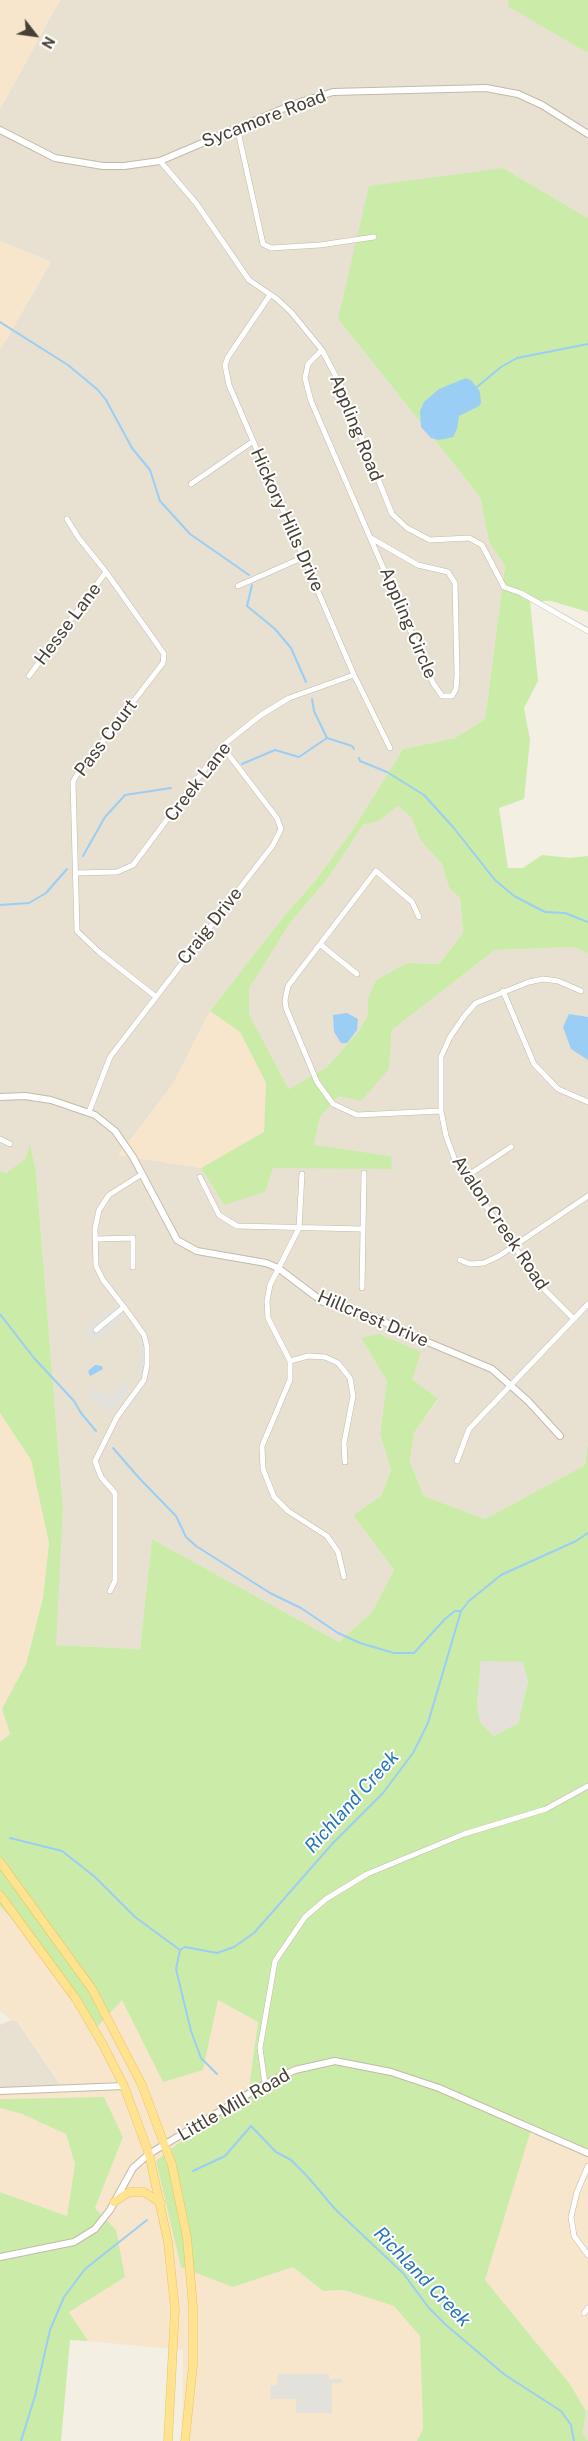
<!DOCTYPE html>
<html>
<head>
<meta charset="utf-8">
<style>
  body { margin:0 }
  #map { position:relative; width:588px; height:2441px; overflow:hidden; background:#f3efe3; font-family:"Public Sans",sans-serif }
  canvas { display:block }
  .north { position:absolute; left:10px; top:10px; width:50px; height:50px; -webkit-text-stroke:4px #fff; paint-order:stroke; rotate:120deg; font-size:14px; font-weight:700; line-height:20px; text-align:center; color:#463f33 }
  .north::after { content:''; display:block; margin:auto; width:18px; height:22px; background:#463f33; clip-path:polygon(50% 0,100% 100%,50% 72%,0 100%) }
</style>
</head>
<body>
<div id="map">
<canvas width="588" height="2441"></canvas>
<div class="north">N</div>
</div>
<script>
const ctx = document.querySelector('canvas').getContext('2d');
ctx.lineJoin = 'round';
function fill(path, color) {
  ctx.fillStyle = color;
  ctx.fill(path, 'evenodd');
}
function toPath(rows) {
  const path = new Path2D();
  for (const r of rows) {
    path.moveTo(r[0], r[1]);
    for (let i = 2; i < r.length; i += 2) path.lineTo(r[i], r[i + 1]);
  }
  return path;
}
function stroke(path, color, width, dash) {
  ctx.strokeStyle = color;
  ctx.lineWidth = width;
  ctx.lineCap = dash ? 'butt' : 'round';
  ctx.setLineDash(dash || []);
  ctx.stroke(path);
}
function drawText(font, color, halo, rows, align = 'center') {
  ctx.font = font + ' "Public Sans",sans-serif';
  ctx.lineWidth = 4;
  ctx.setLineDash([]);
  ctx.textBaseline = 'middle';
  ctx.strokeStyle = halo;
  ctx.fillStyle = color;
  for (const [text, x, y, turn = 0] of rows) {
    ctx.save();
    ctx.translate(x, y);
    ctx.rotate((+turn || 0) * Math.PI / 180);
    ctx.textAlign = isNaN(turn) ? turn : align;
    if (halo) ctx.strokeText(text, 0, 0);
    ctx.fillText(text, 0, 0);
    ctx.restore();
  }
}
fill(toPath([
  [60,0,508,0,510,7,588,53,588,218,503,168,338,319,480,497,489,542,505,566,485,719,455,738,403,749,352,831,315,881,284,916,210,1011,173,1084,119,1155,201,1168,224,1205,273,1168,391,1168,391,1156,314,1146,320,1117,339,1096,389,1069,392,1030,495,950,575,947,588,954,588,1441,585,1465,485,1519,424,1496,410,1462,414,1433,438,1400,361,1338,387,1381,380,1434,391,1470,381,1496,353,1515,394,1570,372,1612,339,1642,152,1539,140,1649,55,1645,63,1508,36,1172,30,1145,25,1159,6,1173,0,1171,0,350,51,262,0,241,0,109],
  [398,806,412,818,420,840,442,864,449,888,460,898,463,933,439,964,407,963,376,980,368,998,368,1015,358,1032,327,1067,289,1089,249,1014,249,989,290,923,328,878,363,825,379,821],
  [11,2020,17,2021,64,2090,0,2093,0,2025],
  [588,2409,588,2441,583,2435,586,2411]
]), '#e8e1d1');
fill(toPath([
  [0,0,60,0,0,109],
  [0,241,51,262,0,350],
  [210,1011,240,1032,266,1083,264,1132,201,1168,118,1155,173,1084],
  [0,1413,31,1460,49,1542,43,1598,26,1664,2,1709,10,1734,0,1742],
  [0,1906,21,1928,96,2026,122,1999,203,2070,218,2000,258,2022,249,2087,156,2161,233,2287,293,2267,323,2291,344,2290,394,2305,420,2336,423,2429,417,2441,182,2441,183,2350,88,2341,69,2312,116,2230,95,2208,123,2137,104,2097,0,2099,0,2093,64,2089,18,2021,11,2020,0,2011],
  [0,2108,22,2114,66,2134,75,2164,67,2216,0,2192],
  [532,2127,588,2151,588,2409,586,2411,570,2384,485,2280]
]), '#f7e6cc');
fill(toPath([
  [481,1660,523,1662,528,1682,518,1723,494,1736,480,1722,477,1705]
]), '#e5e0d9');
fill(toPath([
  [508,0,588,0,588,53,509,7],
  [503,168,588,218,588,612,551,601,530,601,538,681,524,708,530,740,524,799,499,808,508,868,523,868,542,855,570,858,588,856,588,954,575,947,495,950,392,1030,389,1069,361,1101,339,1096,320,1117,314,1145,391,1156,392,1169,273,1168,265,1192,224,1205,201,1168,264,1132,266,1083,240,1032,210,1011,284,916,315,881,352,831,403,749,455,738,485,719,505,566,489,542,480,497,338,319,369,186],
  [398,806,412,818,420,840,442,864,449,888,460,898,463,933,439,964,407,963,376,980,368,998,368,1015,358,1032,327,1067,289,1089,249,1014,249,989,290,923,328,878,363,825,379,821],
  [30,1144,36,1172,63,1508,56,1645,140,1649,152,1539,339,1642,372,1612,394,1570,353,1515,381,1496,391,1470,380,1434,387,1381,361,1338,379,1334,421,1352,412,1379,438,1399,414,1433,410,1462,424,1496,485,1519,585,1465,588,1441,588,2151,532,2127,485,2280,570,2384,586,2411,583,2434,588,2441,417,2441,423,2429,420,2336,394,2306,344,2290,323,2291,293,2267,233,2287,181,2267,156,2161,249,2087,258,2022,218,2000,203,2070,163,2082,122,2000,97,2027,21,1928,0,1906,0,1742,10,1734,2,1709,26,1664,43,1598,49,1543,31,1460,0,1413,0,1171,6,1173,25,1159],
  [481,1661,523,1662,528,1682,518,1723,494,1736,480,1722,477,1705],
  [104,2097,123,2137,95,2208,116,2230,125,2277,69,2312,88,2341,70,2340,61,2441,0,2441,0,2192,67,2216,75,2164,66,2134,22,2114,0,2108,0,2099]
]), '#cbeba9');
fill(toPath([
  [115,1304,125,1316,95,1342,84,1330],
  [142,1339,145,1357,142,1376,137,1375,140,1356,138,1340],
  [122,1382,130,1389,110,1413,88,1394,95,1386,109,1398],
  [278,2374,329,2374,329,2379,342,2379,342,2383,332,2383,332,2413,296,2413,296,2399,270,2399,271,2385,277,2385]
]), '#e3e1dc');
fill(toPath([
  [466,378,472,381,480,392,481,403,479,406,459,416,457,429,453,437,439,440,431,438,421,427,420,411,424,402,439,389],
  [347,1013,358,1019,357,1030,347,1043,341,1043,334,1032,333,1015],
  [569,1014,588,1017,588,1060,571,1049,563,1027],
  [95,1365,102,1366,103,1369,90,1376,88,1371]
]), '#9acef5');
stroke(toPath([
  [0,322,68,365,98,390,106,400,132,448,150,470,160,501,190,534,249,575],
  [477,387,501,367,517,358,588,344],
  [252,585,247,606,275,629,291,648,306,682],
  [312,699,314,711,327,738,352,746,354,749],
  [359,758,360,761,387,772,424,795,453,827,495,880,514,896,545,912,565,913,588,922],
  [242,764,275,750,299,757,327,738],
  [83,856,105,817,125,795,171,788],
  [0,905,29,903,46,893,67,869],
  [0,1314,34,1358,74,1401,81,1413,96,1431],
  [113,1448,140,1479,176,1516,186,1537,196,1546,270,1593,301,1608,338,1633,360,1643,394,1653,414,1653,445,1619,455,1611,461,1611],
  [10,1838,62,1851,95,1877,135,1917,180,1950],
  [180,1950,185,1947,217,1953,234,1947,254,1933,333,1843,383,1793,413,1753,428,1723,461,1611,469,1601,501,1575,576,1541,588,1533],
  [180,1950,176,1969,191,2031,201,2058,217,2074],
  [193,2171,225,2156,251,2126,276,2152,291,2160,307,2176,335,2209,403,2273,429,2308,446,2325,505,2375,561,2411,571,2425,574,2441],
  [21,2441,35,2396,50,2330,64,2297,85,2269,147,2220]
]), '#9acef5', 2);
const minor = toPath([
  [237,127,263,244,271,248,320,245,374,237],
  [160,161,196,203,249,280,277,299,291,312,322,350,342,388,392,514,407,528,430,540,469,538,482,545,504,587,521,593,588,631],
  [270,295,228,357,225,365,229,385,354,675,390,748],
  [322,350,308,364,305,378,311,401,433,683,442,696,452,696,456,689,457,675,455,583,448,572,418,565,371,538],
  [191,484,252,442],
  [67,519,78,537,106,572,164,654,163,663,76,776,73,782,77,931,99,952,155,996],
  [238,586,304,557],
  [29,676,106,572],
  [75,873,117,872,133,865,222,746,261,715,289,698,354,675],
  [419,917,412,902,376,871,288,986,285,1000,286,1008,317,1082,333,1104,357,1115,441,1111],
  [321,945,357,974],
  [503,991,534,1064,558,1089,588,1102],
  [89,1112,110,1057,273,845,281,829,277,818,222,746],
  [0,1139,10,1144],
  [302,1174,299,1228,270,1285,267,1301,268,1318,290,1361,290,1380,262,1446,263,1469,274,1497,288,1511,327,1536,338,1552,344,1577],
  [467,1176,511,1147],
  [200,1177,219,1215,237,1226,362,1229],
  [96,1239,133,1238,133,1267],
  [460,1260,470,1264,484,1263,499,1256,588,1196],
  [362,1288,364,1173],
  [573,1318,543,1288,456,1163,446,1136,441,1111,441,1057,450,1037,465,1015,476,1003,529,982,543,979,558,981,581,991],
  [96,1330,124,1307,103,1280,96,1266,95,1229,99,1210,109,1195,142,1174],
  [290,1361,308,1356,325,1357,338,1363,350,1378,353,1396,344,1443,345,1462],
  [457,1461,469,1429,588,1304],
  [110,1591,115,1581,115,1493,101,1477,95,1461,117,1417,144,1380,147,1365,147,1347,144,1335,124,1307],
  [265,2084,260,2048,275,1961,305,1917,326,1899,367,1874,464,1834,546,1809,588,1786],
  [588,2166,577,2192,571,2217,574,2236,588,2255],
  [584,2313,588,2308]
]);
const tertiary = toPath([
  [0,130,55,158,103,166,124,166,160,161,294,104,333,92,486,88,518,94,542,105,588,134],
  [0,1097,25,1096,51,1100,95,1115,115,1131,133,1157,177,1240,197,1251,266,1263,278,1268,323,1302,379,1319,399,1330,492,1369,528,1401,560,1436],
  [0,2091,124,2086],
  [0,2257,74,2242,95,2229,110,2210,133,2168,149,2154,265,2084,295,2070,335,2061,391,2072,439,2088,588,2153]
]);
const primary = toPath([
  [0,1862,92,1989,142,2085,172,2165,187,2238,193,2307,193,2365,185,2441],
  [0,1895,76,1999,102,2043,124,2086,149,2154,168,2242,175,2309,168,2441],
  [114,2202,129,2192,144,2192,161,2203]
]);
stroke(minor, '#c2baa8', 6);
stroke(tertiary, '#c2baa8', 8);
stroke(primary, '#ecc458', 9);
stroke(minor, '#fff', 5);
stroke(tertiary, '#fff', 6);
stroke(primary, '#ffe391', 8);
drawText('18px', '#463f33', '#fff', [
  ["Sycamore Road",264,119,-21],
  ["Appling Road",356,428,68],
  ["Hickory Hills Drive",287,520,66],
  ["Appling Circle",408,623,67],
  ["Hesse Lane",68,624,-53],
  ["Pass Court",106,738,-53],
  ["Creek Lane",198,782,-52],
  ["Craig Drive",210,926,-52],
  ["Avalon Creek Road",500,1223,56],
  ["Hillcrest Drive",373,1319,23],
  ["Little Mill Road",234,2105,-30]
]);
drawText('italic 19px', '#2576b9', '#fff', [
  ["Richland Creek",352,1802,-48],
  ["Richland Creek",422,2277,46]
]);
</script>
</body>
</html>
